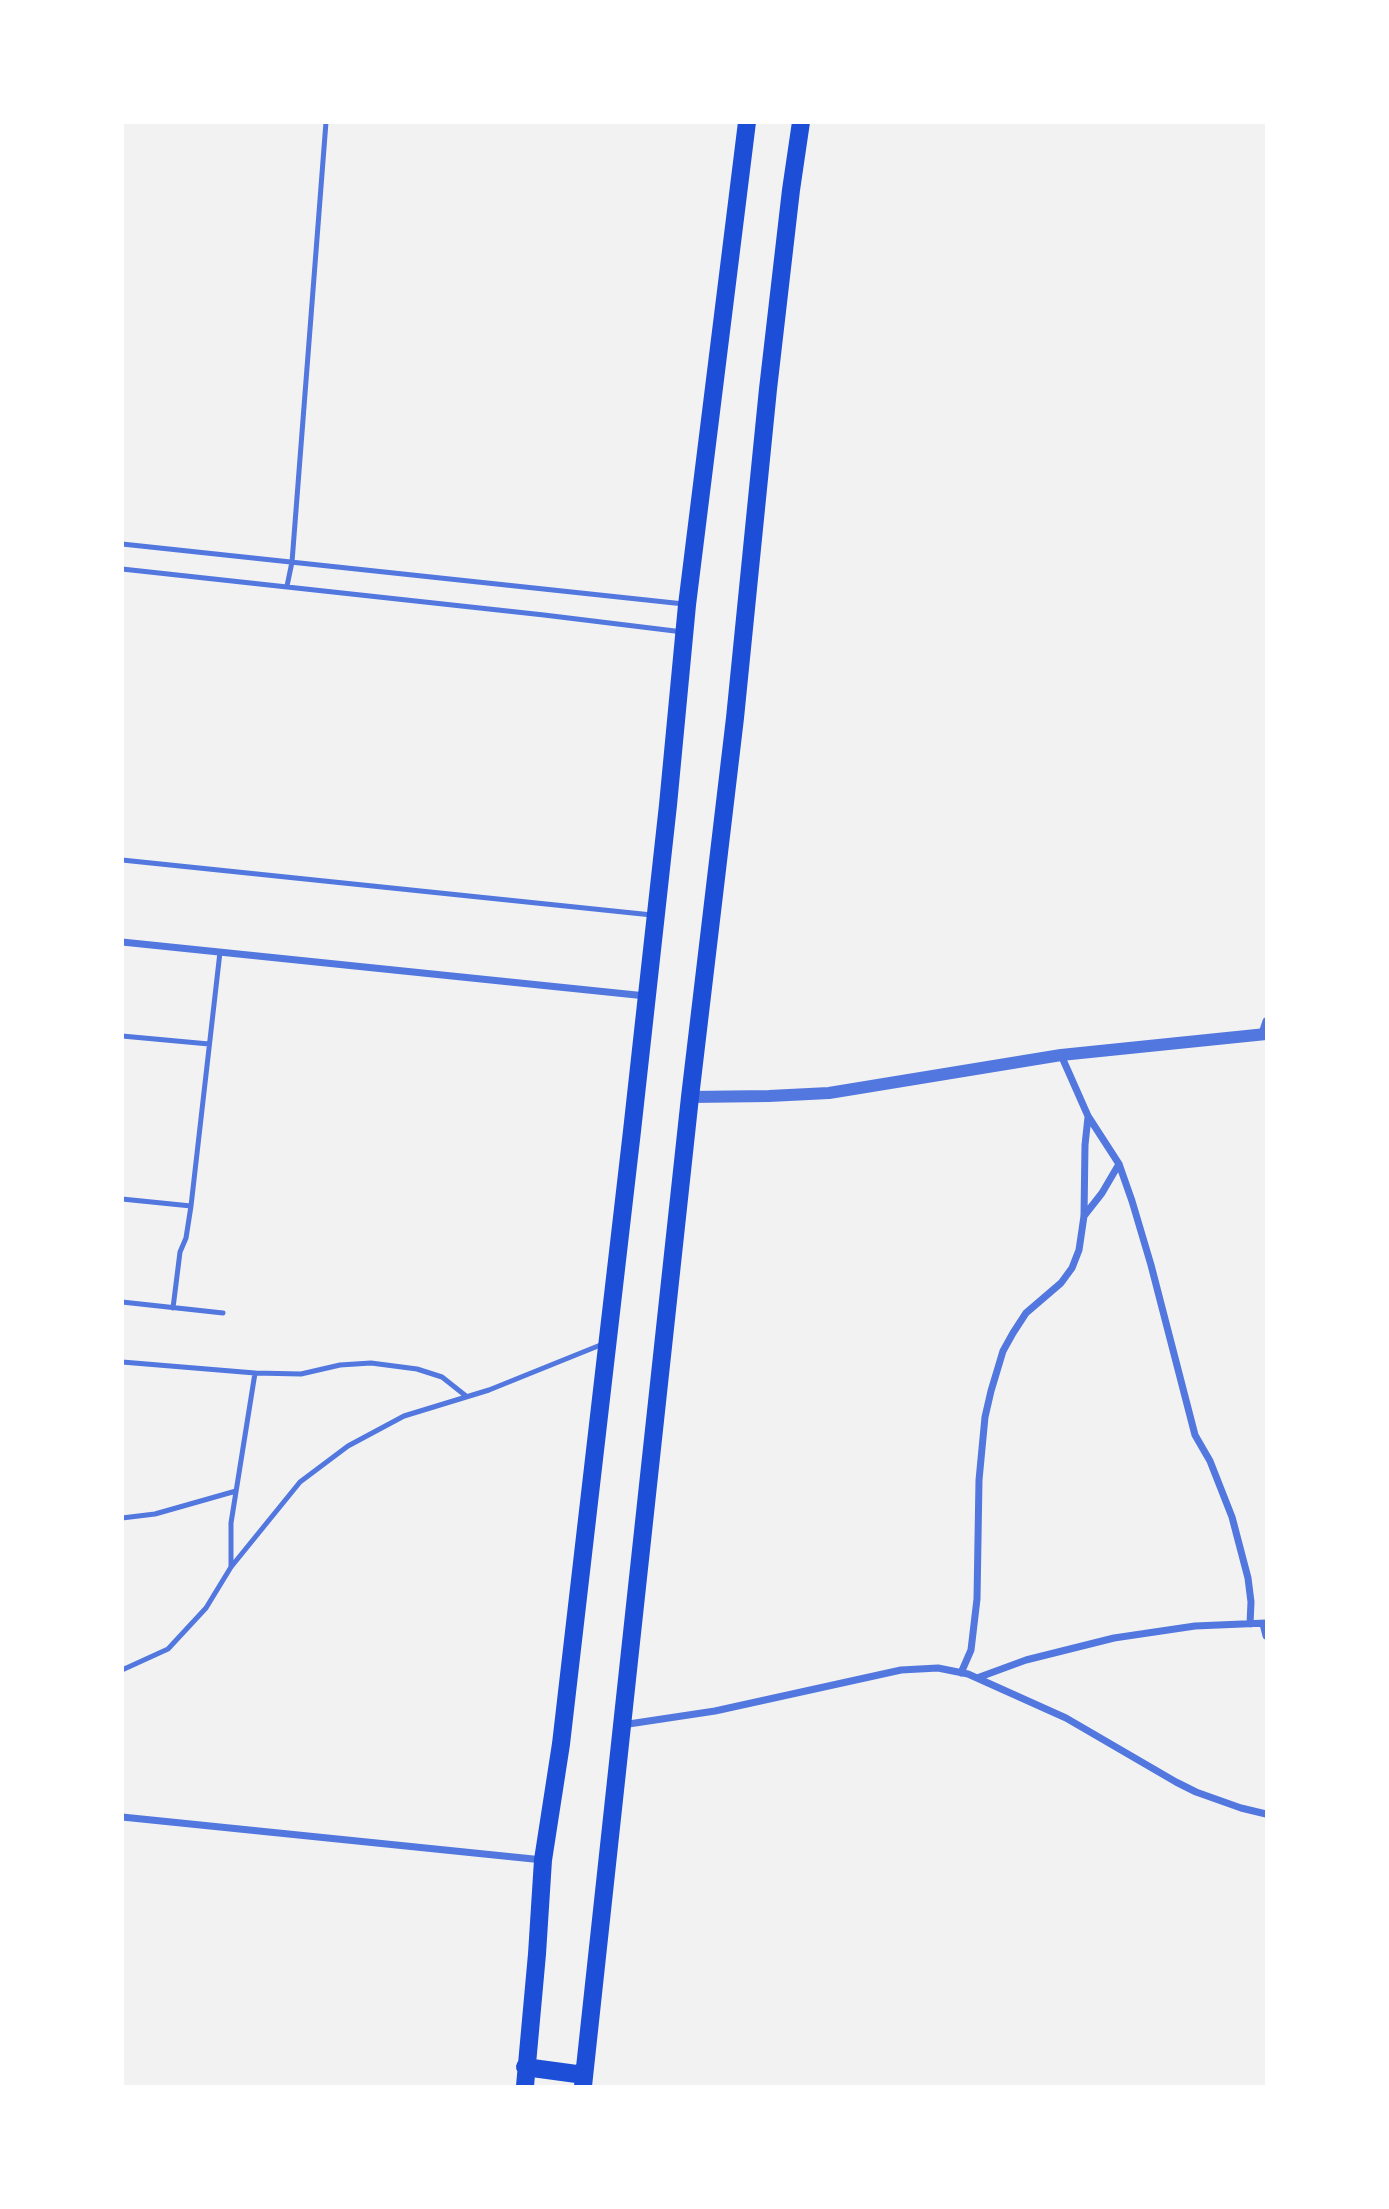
<!DOCTYPE html>
<html>
<head>
<meta charset="utf-8">
<style>
  body { margin:0 }
  #map { position:relative; width:1389px; height:2209px; overflow:hidden; background:#f2f2f2; font-family:Commissioner,sans-serif }
  canvas { display:block }
  .frame { position:absolute; inset:0; border:124px solid #fff; pointer-events:none }
</style>
</head>
<body>
<div id="map">
<canvas width="1389" height="2209"></canvas>
<div class="frame"></div>
</div>
<script>
const ctx = document.querySelector('canvas').getContext('2d');
ctx.lineJoin = 'round';
function toPath(rows) {
  const path = new Path2D();
  for (const r of rows) {
    path.moveTo(r[0], r[1]);
    for (let i = 2; i < r.length; i += 2) path.lineTo(r[i], r[i + 1]);
  }
  return path;
}
function stroke(path, color, width, dash) {
  ctx.strokeStyle = color;
  ctx.lineWidth = width;
  ctx.lineCap = dash ? 'butt' : 'round';
  ctx.setLineDash(dash || []);
  ctx.stroke(path);
}
stroke(toPath([
  [122,544,684,604],
  [122,569,544,615,683,632],
  [287,586,292,562,326,122],
  [122,860,652,915],
  [122,1036,209,1044],
  [122,1199,191,1206],
  [122,1302,223,1313],
  [173,1308,180,1252,186,1238,191,1206,220,952],
  [122,1362,255,1373,301,1374,340,1365,371,1363,417,1369,442,1377,466,1396],
  [122,1518,155,1514,236,1491],
  [231,1567,231,1523,255,1373],
  [122,1670,168,1649,206,1608,231,1567,300,1482,348,1446,404,1416,489,1390,603,1344]
]), '#5277de', 5);
stroke(toPath([
  [122,942,646,996],
  [1262,1033,1266,1021],
  [1061,1055,1088,1116,1119,1164,1132,1201,1151,1265,1195,1435,1210,1461,1232,1517,1248,1578,1251,1602,1250,1624],
  [1084,1216,1102,1193,1119,1164],
  [1263,1624,1266,1636],
  [961,1673,971,1650,977,1599,979,1480,985,1417,991,1391,1003,1351,1013,1333,1026,1313,1061,1283,1072,1268,1079,1250,1084,1216,1085,1145,1088,1117],
  [977,1678,1026,1660,1114,1638,1195,1626,1266,1623],
  [622,1725,715,1711,901,1670,938,1668,968,1674,1066,1718,1176,1782,1196,1792,1241,1808,1266,1814],
  [122,1817,543,1860]
]), '#5277de', 7);
stroke(toPath([
  [690,1097,769,1096,829,1093,1061,1055,1266,1034]
]), '#5277de', 12);
stroke(toPath([
  [525,2067,584,2075],
  [525,2086,537,1954,543,1860,561,1744,632,1131,668,805,687,605,747,122],
  [583,2086,690,1097,735,718,768,389,791,190,801,122]
]), '#1d4ed8', 18);
</script>
</body>
</html>
